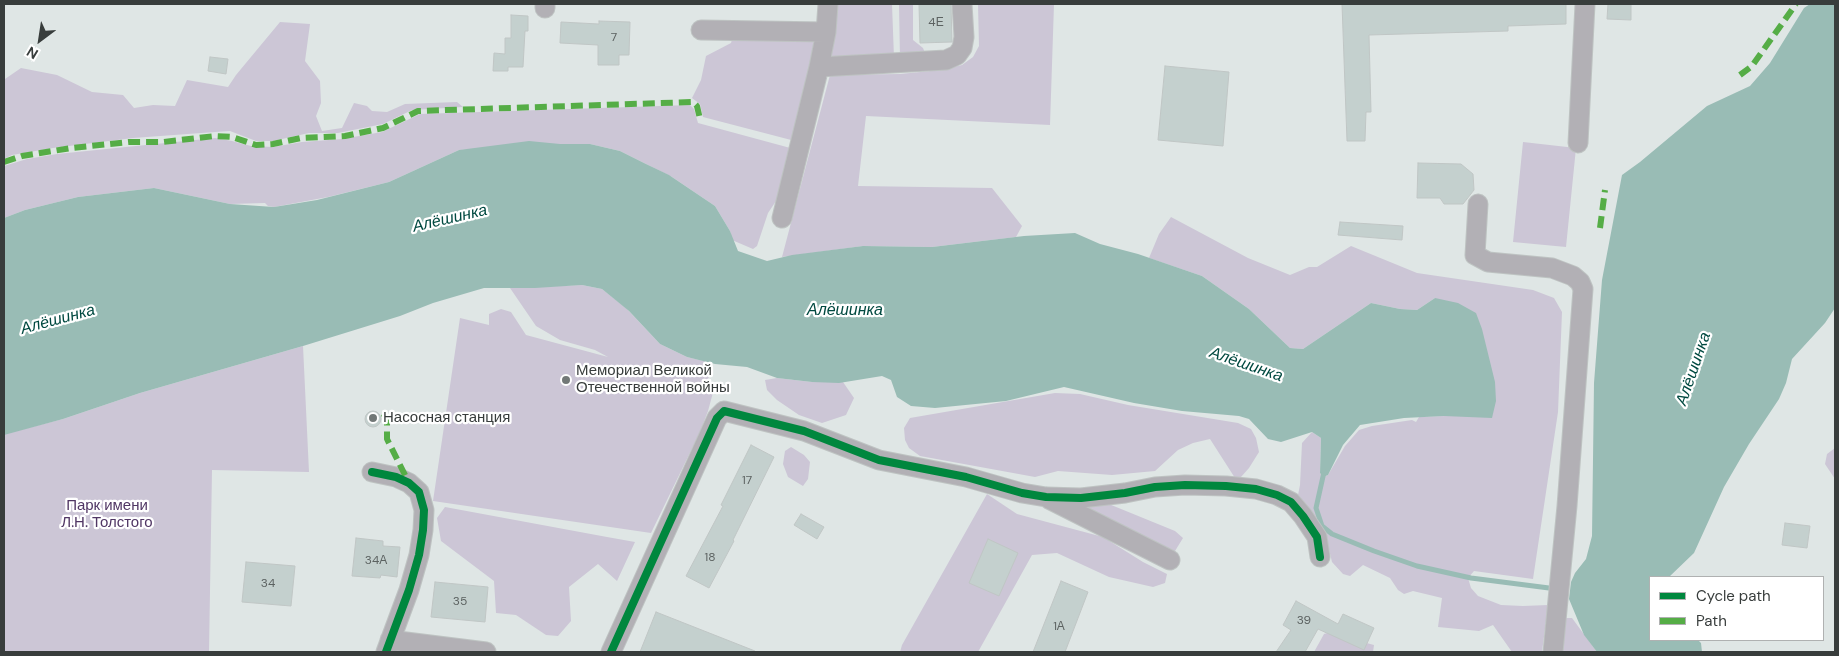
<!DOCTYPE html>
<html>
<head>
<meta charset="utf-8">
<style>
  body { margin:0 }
  #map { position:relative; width:1839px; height:656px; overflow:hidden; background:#dfe6e5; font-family:"DM Sans",sans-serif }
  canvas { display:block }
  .frame { position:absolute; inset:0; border:5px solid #383d3c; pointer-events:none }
  .legend { position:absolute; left:1649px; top:576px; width:175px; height:65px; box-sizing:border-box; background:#fff; border:1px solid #afb1b1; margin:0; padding:6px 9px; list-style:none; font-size:15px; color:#383d3c }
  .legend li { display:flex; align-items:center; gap:10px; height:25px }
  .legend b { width:25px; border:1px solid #afb1b1 }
  .north { position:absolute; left:15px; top:15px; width:50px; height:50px; -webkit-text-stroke:4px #fff; paint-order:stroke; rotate:211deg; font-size:14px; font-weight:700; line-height:20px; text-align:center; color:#383d3c }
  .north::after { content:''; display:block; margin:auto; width:18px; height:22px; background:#383d3c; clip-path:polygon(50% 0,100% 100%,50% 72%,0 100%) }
</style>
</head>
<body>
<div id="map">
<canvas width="1839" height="656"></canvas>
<div class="frame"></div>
<ul class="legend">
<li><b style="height:6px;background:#00873e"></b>Cycle path</li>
<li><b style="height:6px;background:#55ad46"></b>Path</li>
</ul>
<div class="north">N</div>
</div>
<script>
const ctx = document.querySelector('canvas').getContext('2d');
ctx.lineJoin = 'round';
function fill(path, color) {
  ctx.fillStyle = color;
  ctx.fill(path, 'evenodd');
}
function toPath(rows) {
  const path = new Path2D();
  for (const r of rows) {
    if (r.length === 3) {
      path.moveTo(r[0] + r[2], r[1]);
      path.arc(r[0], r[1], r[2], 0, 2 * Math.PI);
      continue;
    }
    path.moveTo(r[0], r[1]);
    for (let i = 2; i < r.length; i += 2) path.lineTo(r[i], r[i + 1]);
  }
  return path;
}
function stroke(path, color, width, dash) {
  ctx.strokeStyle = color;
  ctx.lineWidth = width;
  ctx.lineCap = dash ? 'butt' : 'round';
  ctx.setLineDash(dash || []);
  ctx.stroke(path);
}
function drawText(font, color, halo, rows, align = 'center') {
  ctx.font = font + ' "DM Sans",sans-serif';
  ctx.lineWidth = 4.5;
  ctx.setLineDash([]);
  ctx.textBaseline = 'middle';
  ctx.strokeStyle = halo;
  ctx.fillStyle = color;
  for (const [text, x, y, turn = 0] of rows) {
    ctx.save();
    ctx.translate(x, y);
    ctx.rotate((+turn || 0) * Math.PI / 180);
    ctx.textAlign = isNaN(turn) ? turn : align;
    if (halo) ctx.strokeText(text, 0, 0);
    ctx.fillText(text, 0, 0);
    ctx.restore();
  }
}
fill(toPath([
  [838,4,892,4,894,58,831,59],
  [899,4,913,4,913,40,923,48,925,53,900,58],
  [978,4,1054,4,1050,125,866,116,858,186,992,188,1022,226,1016,237,932,247,863,246,782,257,830,75,900,74,941,70,962,65,973,57,979,46],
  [280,22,310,24,305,61,320,81,321,103,316,116,322,131,342,128,354,103,367,106,372,111,387,112,405,104,457,102,463,107,412,110,383,124,338,133,309,133,273,141,256,141,230,131,215,132,133,138,53,148,12,155,4,159,4,72,5,79,21,68,57,75,92,92,123,95,134,108,153,105,175,106,187,80,228,87,236,75],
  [733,36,820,41,795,141,703,117,700,104,692,98,701,80,706,56,731,43],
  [690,105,694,109,698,123,794,149,780,195,768,213,757,246,753,249,732,240,730,231,715,206,672,177,620,151,590,144,459,150,389,182,328,197,274,207,268,206,265,203,230,204,154,188,78,197,25,210,4,218,4,166,27,159,57,154,215,138,232,141,251,146,273,147,302,142,342,139,382,132,420,114],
  [1523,142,1576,148,1566,247,1513,242],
  [1171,217,1248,258,1290,275,1309,267,1317,267,1351,246,1417,273,1533,290,1554,298,1562,312,1558,412,1533,579,1474,571,1468,578,1471,588,1478,596,1501,605,1523,606,1548,605,1542,652,1512,652,1493,625,1479,631,1438,627,1442,598,1413,591,1404,594,1398,590,1390,578,1363,565,1350,576,1343,574,1332,562,1327,541,1314,519,1297,500,1300,485,1302,443,1312,432,1321,438,1320,473,1323,477,1328,475,1345,446,1359,430,1372,426,1412,420,1416,422,1419,417,1444,416,1435,298,1417,310,1400,309,1371,303,1303,349,1290,348,1249,309,1202,276,1149,258,1159,234],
  [582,285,602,289,626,308,660,344,687,357,708,362,709,376,707,383,715,385,708,411,700,432,651,533,433,501,460,318,489,325,489,314,501,309,511,312,526,335,608,357,595,350,560,340,536,326,510,288],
  [303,346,309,472,212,470,209,652,4,652,4,434,63,419,140,393],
  [777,378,812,382,843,382,854,398,846,415,822,423,799,415,777,400,767,390,765,380],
  [1055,393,1080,394,1128,405,1238,423,1251,429,1256,438,1259,452,1249,468,1241,477,1235,478,1210,439,1193,443,1178,450,1155,471,1112,475,1058,471,1035,477,920,456,909,448,905,440,904,428,910,418],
  [791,447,804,455,810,462,808,479,803,486,788,477,783,464,785,451],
  [1835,448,1835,479,1825,464,1827,454],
  [987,494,1017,514,1103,537,1143,562,1167,574,1165,583,1153,587,1109,577,1057,553,1032,555,978,652,900,652,902,645],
  [1099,500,1175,531,1183,538,1175,551,1077,508],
  [445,507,607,537,635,542,617,581,598,564,569,587,571,621,558,636,546,635,516,615,496,613,494,581,441,541,437,518],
  [1566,618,1572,618,1597,652,1560,652,1562,627],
  [1340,629,1359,641,1374,645,1373,652,1314,652,1324,634]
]), '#ccc6d6');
fill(toPath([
  [1810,4,1835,4,1835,308,1825,323,1792,359,1786,383,1779,399,1749,444,1724,487,1694,553,1669,577,1650,577,1650,640,1698,640,1701,643,1702,652,1597,652,1584,635,1569,599,1571,582,1575,573,1586,559,1592,536,1594,383,1602,280,1622,175,1640,162,1707,106,1750,86,1770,63,1804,8],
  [529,141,560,144,590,144,620,151,646,164,669,175,715,206,730,231,738,251,767,261,792,255,863,246,932,247,1024,236,1075,233,1100,244,1138,254,1202,276,1249,309,1290,348,1303,349,1371,303,1400,309,1417,310,1435,298,1458,303,1476,313,1482,329,1495,382,1496,401,1492,418,1444,416,1404,418,1360,425,1343,445,1328,475,1323,477,1320,473,1321,438,1312,432,1281,442,1268,439,1249,419,1239,416,1182,411,1134,403,1064,387,1006,401,935,408,911,406,897,397,891,380,882,376,839,383,812,382,777,378,747,367,715,364,687,357,660,344,629,311,602,289,582,285,535,288,484,288,433,303,400,316,303,346,140,393,63,419,4,435,4,218,25,210,78,197,154,188,230,204,274,207,317,200,389,182,459,150]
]), '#99bcb5');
stroke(toPath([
  [1324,472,1316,508,1322,526,1332,534,1374,551,1417,566,1471,578,1549,588]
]), '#99bcb5', 5);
const building = toPath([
  [919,4,951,4,952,42,920,43,919,4],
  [1342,4,1566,4,1566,24,1508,26,1508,31,1369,35,1371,112,1366,112,1365,141,1347,141,1342,4],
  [1608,4,1631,4,1631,20,1607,19,1608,4],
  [511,15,528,16,528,31,525,31,523,67,508,67,508,71,493,71,494,53,505,54,505,38,511,38,511,15],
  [599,21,630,22,629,55,619,55,619,65,598,65,598,45,560,43,561,22,599,24,599,21],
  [210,57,228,59,226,74,208,71,210,57],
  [1165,66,1229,72,1223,146,1158,140,1165,66],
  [1418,163,1461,164,1473,174,1474,190,1463,204,1444,204,1440,198,1417,198,1418,163],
  [1340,222,1403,226,1402,240,1338,235,1340,222],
  [373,419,8],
  [751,445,774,457,733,540,734,541,709,588,686,576,723,506,721,505,751,445],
  [801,514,824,527,817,539,794,525,801,514],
  [1785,523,1810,526,1807,548,1782,545,1785,523],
  [356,538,383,541,383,546,400,547,397,577,381,575,380,578,352,576,356,538],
  [988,539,1018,553,999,596,969,583,988,539],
  [246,562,295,566,291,606,242,602,246,562],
  [1061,581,1088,592,1065,652,1033,652,1061,581],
  [435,582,488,587,485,622,431,617,435,582],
  [1296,601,1338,624,1343,614,1374,628,1364,650,1318,629,1305,652,1276,652,1291,630,1283,625,1296,601],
  [656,612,755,651,755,652,640,652,656,612]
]);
fill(building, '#c4d0ce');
stroke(building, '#c0c6c5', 1);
const minor = toPath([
  [545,4,545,8],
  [701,30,826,32],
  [819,67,946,60,957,55,962,48,964,37,962,4],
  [1578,143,1585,4],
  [1478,204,1475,255,1488,262,1552,268,1573,276,1580,282,1583,289,1567,506,1553,652],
  [782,218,819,67,826,32,828,4],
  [372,472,396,477,409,483,419,492,424,510,423,530,419,555,409,590,386,652],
  [1049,499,1170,560],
  [390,640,486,652],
  [611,652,717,418,724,411,804,431,879,460,966,477,1022,493,1046,497,1081,498,1125,493,1155,487,1185,485,1226,486,1256,489,1277,495,1291,502,1303,516,1317,537,1320,557]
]);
stroke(minor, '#bec3c2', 21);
stroke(minor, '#b2b0b5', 19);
stroke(toPath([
  [1740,75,1752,66,1796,4],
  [4,162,22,156,71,148,129,142,163,142,215,136,232,137,256,145,273,144,301,138,345,136,383,128,418,111,693,102,697,106,700,119],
  [1600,228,1605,190],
  [384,414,387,423,387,439,409,483]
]), '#55ad46', 6, [12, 6]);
stroke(toPath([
  [372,472,396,477,409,483,419,492,424,510,423,530,419,555,409,590,386,652],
  [611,652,717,418,724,411,804,431,879,460,966,477,1022,493,1046,497,1081,498,1125,493,1155,487,1185,485,1226,486,1256,489,1277,495,1291,502,1303,516,1317,537,1320,557]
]), '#00873e', 8);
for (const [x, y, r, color] of [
  [566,380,5,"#727877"],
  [373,418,5,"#727877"]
]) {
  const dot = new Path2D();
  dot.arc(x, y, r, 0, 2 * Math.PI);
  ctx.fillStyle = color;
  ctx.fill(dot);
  stroke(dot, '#fff', 2);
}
drawText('12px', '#5c6261', null, [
  ["4Е",936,23],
  ["7",614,38],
  ["17",747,481],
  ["18",710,558],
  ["34А",376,561],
  ["34",268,584],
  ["35",460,602],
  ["39",1304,621],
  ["1А",1059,627]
]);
drawText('15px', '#383d3c', '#fff', [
  ["Мемориал Великой",576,371],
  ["Отечественной войны",576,388],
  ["Насосная станция",383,418]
], 'left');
drawText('15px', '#503664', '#fff', [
  ["Парк имени",107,506],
  ["Л.Н. Толстого",107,523]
]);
drawText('italic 16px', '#004940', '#fff', [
  ["Алёшинка",450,219,-13],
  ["Алёшинка",845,311],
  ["Алёшинка",58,320,-15],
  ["Алёшинка",1246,365,19],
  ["Алёшинка",1694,369,-71]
]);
</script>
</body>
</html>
